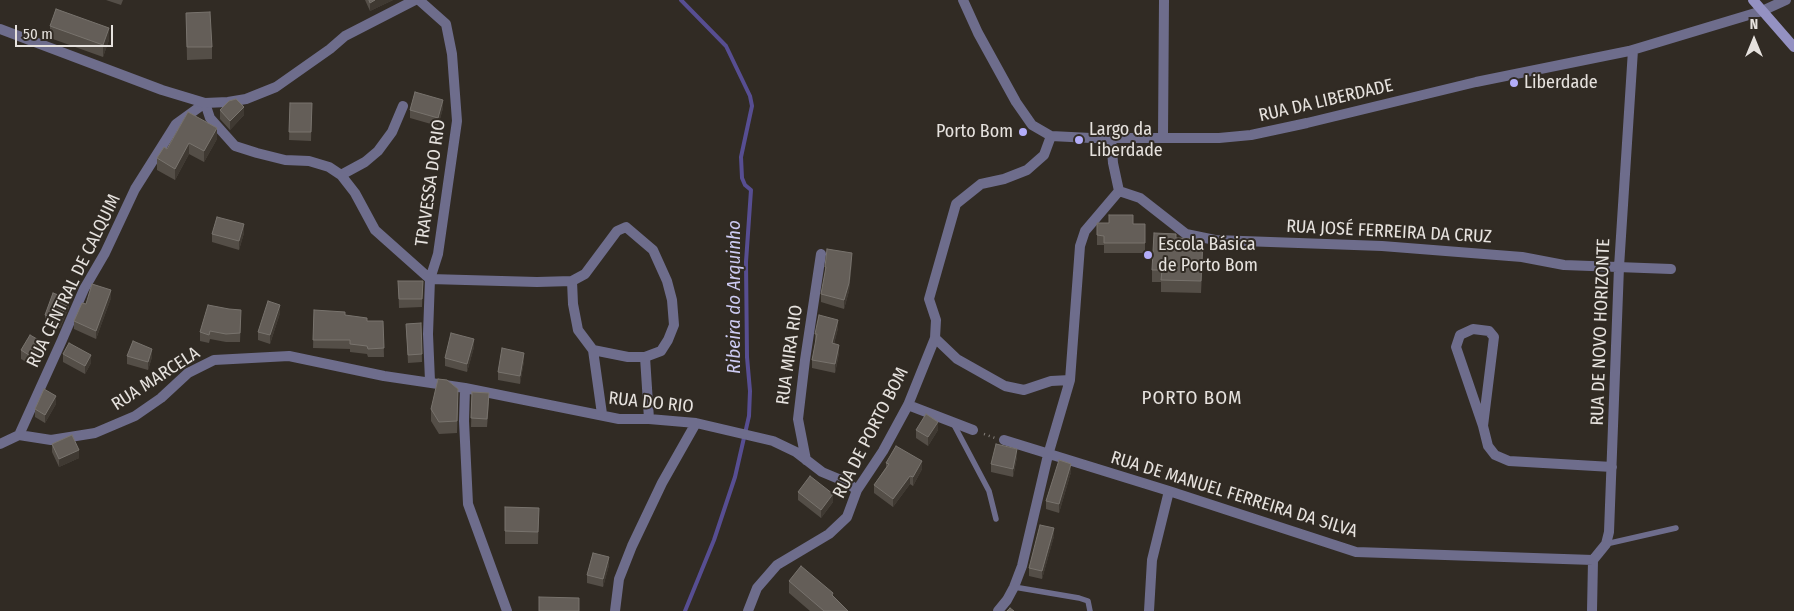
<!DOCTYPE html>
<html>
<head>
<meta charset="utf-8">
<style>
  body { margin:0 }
  #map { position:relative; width:1794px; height:611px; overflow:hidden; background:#312b24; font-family:"Fira Sans Condensed",sans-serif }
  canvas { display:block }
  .north { position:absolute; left:1729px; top:15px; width:50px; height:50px; -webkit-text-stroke:4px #312b24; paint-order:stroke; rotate:0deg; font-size:14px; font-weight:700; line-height:20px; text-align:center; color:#e6e2de }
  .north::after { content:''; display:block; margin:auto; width:18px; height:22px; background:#e6e2de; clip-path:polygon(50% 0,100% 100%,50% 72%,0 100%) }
  .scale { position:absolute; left:15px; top:25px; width:98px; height:22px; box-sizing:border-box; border:2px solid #e6e2de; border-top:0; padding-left:6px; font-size:15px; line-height:18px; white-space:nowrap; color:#e6e2de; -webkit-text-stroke:4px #312b24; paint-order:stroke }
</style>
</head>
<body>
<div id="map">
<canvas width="1794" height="611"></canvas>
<div class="north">N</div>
<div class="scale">50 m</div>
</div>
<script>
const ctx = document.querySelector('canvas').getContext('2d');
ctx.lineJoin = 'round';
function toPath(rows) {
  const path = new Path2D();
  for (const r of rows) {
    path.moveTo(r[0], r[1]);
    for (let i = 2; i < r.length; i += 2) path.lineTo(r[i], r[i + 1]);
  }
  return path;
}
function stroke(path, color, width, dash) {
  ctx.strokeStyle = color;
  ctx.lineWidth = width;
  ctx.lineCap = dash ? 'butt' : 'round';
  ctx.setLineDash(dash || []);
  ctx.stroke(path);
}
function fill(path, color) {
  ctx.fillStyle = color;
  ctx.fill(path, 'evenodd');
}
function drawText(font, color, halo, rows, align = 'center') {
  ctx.font = font + ' "Fira Sans Condensed",sans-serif';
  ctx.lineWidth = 4;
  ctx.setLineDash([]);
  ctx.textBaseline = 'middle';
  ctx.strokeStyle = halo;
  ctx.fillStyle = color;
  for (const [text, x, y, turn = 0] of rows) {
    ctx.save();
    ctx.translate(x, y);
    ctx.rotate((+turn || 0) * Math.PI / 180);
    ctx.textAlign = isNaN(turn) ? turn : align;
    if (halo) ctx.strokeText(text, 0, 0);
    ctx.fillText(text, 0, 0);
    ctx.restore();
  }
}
stroke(toPath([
  [681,0,726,46,750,96,752,106,741,157,742,178,745,185,751,190,746,262,747,357,750,391,749,416,735,477,714,540,685,611]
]), '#574e92', 4);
stroke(toPath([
  [984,434,995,438]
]), '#847f7a', 2.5, [1, 4]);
stroke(toPath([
  [953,423,989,491,996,519],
  [1606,544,1676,528],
  [1014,587,1079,598,1088,601,1090,611]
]), '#6e6d8c', 5.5);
stroke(toPath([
  [419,0,446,24,452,54,457,121,438,254,430,279,428,334,430,381],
  [963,0,978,33,1016,102,1032,125,1051,136,1091,138,1219,138,1251,135,1307,123,1476,82,1629,51,1762,11,1786,0],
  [1163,137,1164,0],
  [1111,138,1113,163,1119,191],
  [341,175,365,162,378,151,392,132,403,106],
  [1119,191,1140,198,1186,234,1215,240,1382,246,1522,257,1564,265,1671,269],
  [430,279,537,282,572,281,585,274,617,231,626,227,653,250,667,281,672,300,674,325,668,340,661,351,645,357,628,357,593,350,578,330,573,304,572,281],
  [935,338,957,359,1005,386,1024,390,1051,381,1070,380],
  [593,350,602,414],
  [645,357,649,419],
  [465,388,464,421,468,504,507,611],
  [908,405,973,430],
  [1483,426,1456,347,1460,335,1473,329,1489,331,1494,337,1483,426,1488,446,1495,455,1509,461,1612,467],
  [19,435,51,440,95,433,135,416,161,398,188,373,214,360,289,356,384,376,465,388,619,419,649,419,696,423,773,441,796,452,822,472,846,482,857,490],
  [19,435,62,340,84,289,105,253,135,189,176,124,205,103,210,118,235,146,257,153,285,160,309,161,329,167,341,175,355,193,375,230,430,279],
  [1004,440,1169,491,1356,552,1593,560],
  [0,444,19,435],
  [806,460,798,419,805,360,821,254],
  [615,611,619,579,632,546,662,483,696,423],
  [748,611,757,588,777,565,829,534,847,517,857,490,883,451,908,405,935,338,936,320,929,299,956,204,981,184,1004,179,1027,170,1044,155,1051,136],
  [998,611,1007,600,1014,587,1022,566,1048,455,1070,380,1080,246,1085,231,1119,191],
  [1149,611,1152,560,1169,491],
  [1592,611,1593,560,1606,544,1609,532,1619,267,1633,50]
]), '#6e6d8c', 10);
stroke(toPath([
  [0,29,162,90,205,103,228,102,246,99,276,87,330,49,345,36,415,0]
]), '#6e6d8c', 10);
stroke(toPath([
  [1753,0,1794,47]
]), '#9491c2', 10);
fill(toPath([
  [106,0,123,0,121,5],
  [365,0,393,0,370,11],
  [186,13,212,47,212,59,187,60],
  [50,26,109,40,103,57,50,38],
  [290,103,312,103,311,141,289,140],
  [443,108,438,126,410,118,410,110],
  [220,110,244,115,230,130,220,119],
  [188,112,217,139,204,162,189,154,175,180,157,170,157,158,167,149],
  [1097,223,1145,224,1145,253,1104,253,1104,245,1097,245],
  [244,233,239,250,212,242,212,234],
  [1176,238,1203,251,1201,293,1161,292,1161,282,1152,282,1152,270],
  [852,261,849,291,844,309,821,302,821,294,825,273,825,267],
  [398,281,423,281,422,307,399,308],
  [111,298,96,339,74,329,74,321],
  [69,307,60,328,45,323,45,315],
  [314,310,345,315,367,321,383,321,384,357,368,357,367,354,350,352,350,349,313,348],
  [280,313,270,344,258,340,258,332],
  [241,318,240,342,226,342,210,339,209,343,200,341,200,332],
  [421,323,422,362,408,363,406,324],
  [838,328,834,344,839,353,835,373,812,368,812,360,816,342,815,342,815,334],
  [474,347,467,372,445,366,445,358],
  [21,350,44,352,35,367,21,359],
  [63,354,91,363,85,374,63,362],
  [127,356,152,357,148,370,127,364],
  [524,361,520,384,498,380,498,372],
  [472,392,489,402,487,427,471,427],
  [458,401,457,433,439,434,431,421,431,409],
  [56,404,45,423,35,417,35,409],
  [916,430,938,430,928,446,916,438],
  [52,444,79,458,59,467,52,452],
  [1017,457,1013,477,991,472,991,464],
  [886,463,922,469,913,486,910,484,893,507,874,493,874,485,886,467],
  [1071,472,1059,513,1046,509,1046,501],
  [798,492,833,502,821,518,798,500],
  [505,507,539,508,538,544,505,544],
  [1054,536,1042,579,1029,576,1029,568],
  [609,565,603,587,587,583,587,575],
  [789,581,833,596,848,611,810,611,789,593]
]), '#544e47');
fill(toPath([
  [375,0,393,0,370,11,370,3],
  [109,28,109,40,103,57,103,45],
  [443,100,443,108,438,126,438,118],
  [244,107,244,115,230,130,230,121],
  [217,128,217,139,204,162,204,151],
  [189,143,189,154,175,180,175,169],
  [244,224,244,233,239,250,239,241],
  [852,253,852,261,849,291,844,309,844,300],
  [111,290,111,298,96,339,96,331],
  [69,299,69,307,60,328,60,320],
  [280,305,280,313,270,344,270,335],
  [838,320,838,328,832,351,832,343],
  [474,339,474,347,467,372,467,364],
  [44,343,44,352,35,367,35,359],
  [839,345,839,353,835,373,835,364],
  [152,349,152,357,148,370,148,362],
  [524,353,524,361,520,384,520,376],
  [91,355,91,363,85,374,85,366],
  [56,396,56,404,45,423,45,415],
  [938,422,938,430,928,446,928,437],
  [1017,449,1017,457,1013,477,1013,469],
  [79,450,79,458,59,467,59,459],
  [922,461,922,469,913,486,913,477],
  [1071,464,1071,472,1059,513,1059,504],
  [910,476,910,484,893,507,893,499],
  [833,494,833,502,821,518,821,510],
  [1054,528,1054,536,1042,579,1042,571],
  [609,557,609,565,603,587,603,579]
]), '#3f3932');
const building = toPath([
  [369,0,375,0,370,3,369,0],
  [56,9,109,28,103,45,50,26,56,9],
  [210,12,212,47,187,47,186,13,210,12],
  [415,92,443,100,438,118,410,110,415,92],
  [236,99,244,107,230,121,220,110,229,101,236,99],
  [290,103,312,103,311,132,289,132,290,103],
  [188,112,217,128,204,151,189,143,175,169,157,158,164,147,167,149,188,112],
  [1109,215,1133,215,1133,224,1145,224,1145,243,1104,243,1104,236,1097,235,1097,223,1109,223,1109,215],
  [217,217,244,224,239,241,212,234,217,217],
  [1154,233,1176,234,1176,238,1203,239,1201,281,1161,280,1162,270,1152,270,1154,233],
  [827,249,852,253,849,283,844,300,821,294,826,267,825,267,827,249],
  [398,281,423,281,422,299,399,299,398,281],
  [92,284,111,290,96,331,74,321,82,303,86,304,92,284],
  [53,293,69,299,60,320,45,315,53,293],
  [268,301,280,305,270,335,258,332,268,301],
  [208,305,229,309,241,310,240,333,226,334,210,331,209,335,200,332,208,305],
  [314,310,345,312,345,315,367,318,367,321,383,321,384,348,368,349,367,346,350,344,350,340,313,340,314,310],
  [819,315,838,320,832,343,839,345,835,364,812,360,817,334,815,334,819,315],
  [421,323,422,354,408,355,406,324,421,323],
  [451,333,474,339,467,364,445,358,451,333],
  [30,335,44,343,35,359,21,350,30,335],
  [133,341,152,349,148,362,127,356,133,341],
  [69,343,91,355,85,366,63,354,69,343],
  [502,348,524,353,520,376,498,372,502,348],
  [438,379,447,380,458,389,457,421,439,422,431,409,438,379],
  [44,389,56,396,45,415,35,409,44,389],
  [472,392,489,393,487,419,471,418,472,392],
  [926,414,938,422,928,437,916,430,926,414],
  [72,435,79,450,59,459,52,444,72,435],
  [996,444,1017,449,1013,469,991,464,996,444],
  [896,446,922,461,913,477,910,476,893,499,874,485,889,464,886,463,896,446],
  [1059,460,1071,464,1059,504,1046,501,1059,460],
  [810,476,833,494,821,510,798,492,810,476],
  [505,507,539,508,538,532,505,531,505,507],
  [1040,525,1054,528,1042,571,1029,568,1040,525],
  [593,553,609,557,603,579,587,575,593,553],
  [801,566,833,593,832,595,848,611,824,611,789,581,801,566],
  [539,597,579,598,579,611,539,611,539,597],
  [1010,608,1014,611,1007,611,1010,608]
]);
fill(building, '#645e58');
stroke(building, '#78736d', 1);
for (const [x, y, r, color] of [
  [1514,83,5,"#b3adf9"],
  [1023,132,5,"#b3adf9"],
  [1079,140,5,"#b3adf9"],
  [1148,255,5,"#b3adf9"]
]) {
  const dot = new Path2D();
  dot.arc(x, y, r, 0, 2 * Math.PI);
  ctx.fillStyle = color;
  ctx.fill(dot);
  stroke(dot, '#312b24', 2);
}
drawText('18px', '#e6e2de', '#312b24', [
  ["Liberdade",1524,83],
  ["Largo da",1089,130],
  ["Liberdade",1089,151],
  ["Porto Bom",1013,132,"right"],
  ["Escola Básica",1158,245],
  ["de Porto Bom",1158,266]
], 'left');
drawText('18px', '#e6e2de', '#312b24', [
  ["RUA DA LIBERDADE",1326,101,-13],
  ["TRAVESSA DO RIO",431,183,-82],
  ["RUA JOSÉ FERREIRA DA CRUZ",1389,232,3],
  ["RUA CENTRAL DE CALQUIM",74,281,-64],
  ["RUA DE NOVO HORIZONTE",1601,332,-88],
  ["RUA MIRA RIO",790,355,-82],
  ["RUA MARCELA",156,379,-33],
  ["RUA DO RIO",651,403,6],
  ["RUA DE PORTO BOM",871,433,-63],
  ["RUA DE MANUEL FERREIRA DA SILVA",1234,495,17]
]);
drawText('italic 19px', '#cccaf1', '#312b24', [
  ["Ribeira do Arquinho",735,297,-90]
]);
ctx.letterSpacing = '1px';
drawText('19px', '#e6e2de', '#312b24', [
  ["PORTO BOM",1192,399]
]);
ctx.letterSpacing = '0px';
</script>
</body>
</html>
